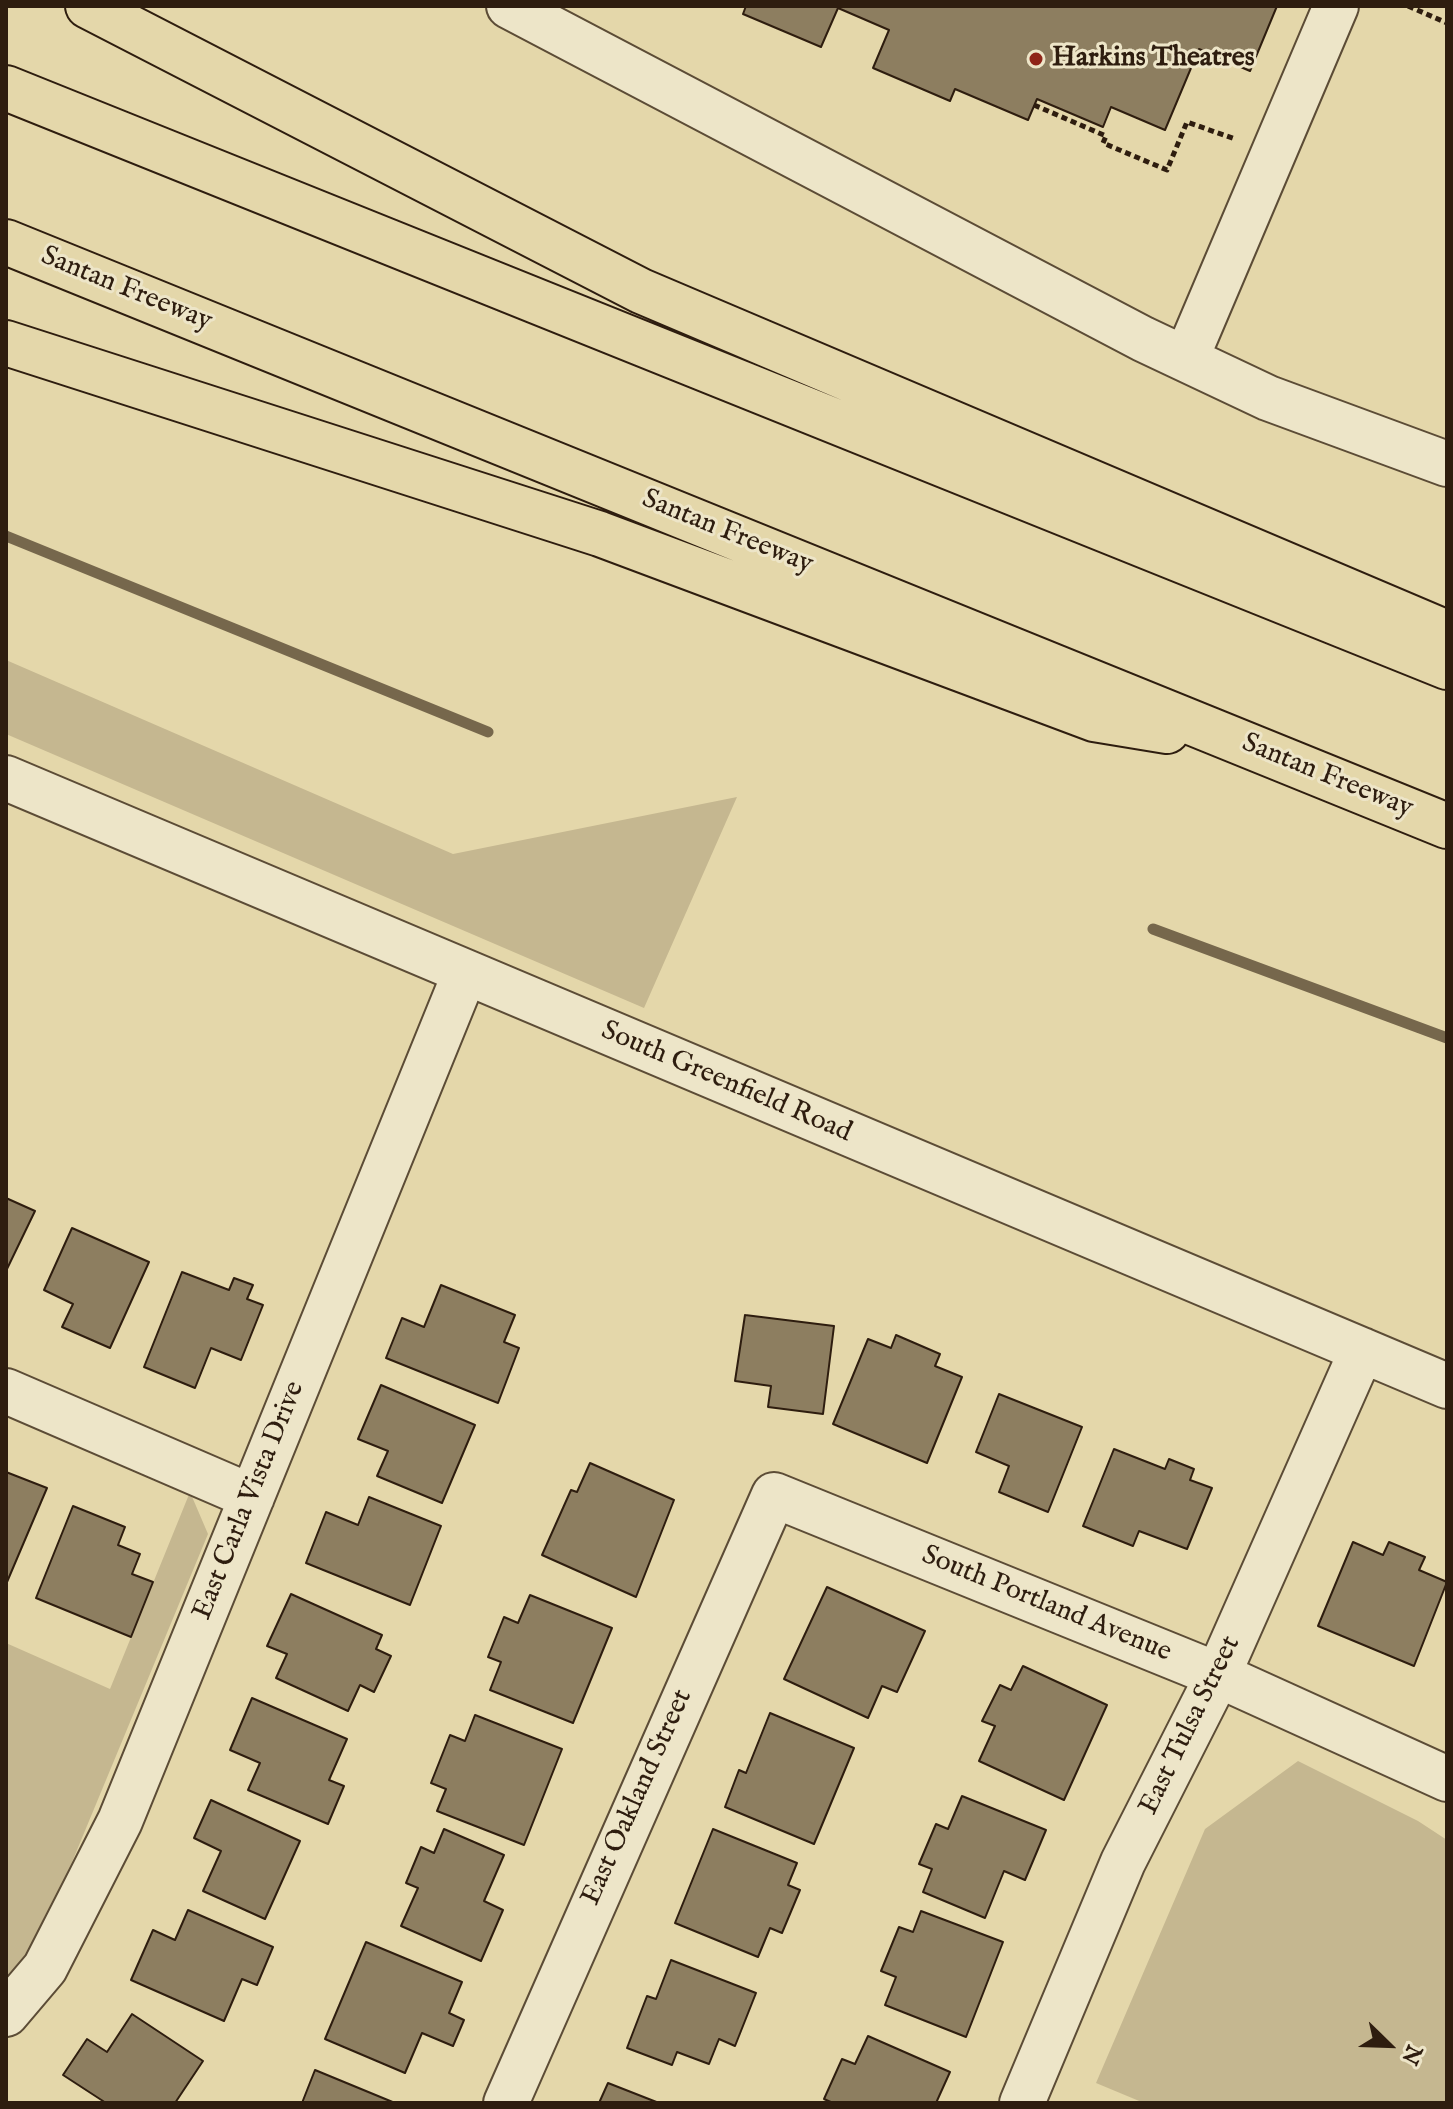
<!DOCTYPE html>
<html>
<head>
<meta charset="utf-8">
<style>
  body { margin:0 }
  #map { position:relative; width:1453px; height:2109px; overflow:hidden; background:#e4d7aa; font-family:"IM FELL English",serif }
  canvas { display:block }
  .frame { position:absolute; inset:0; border:8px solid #2e1d0f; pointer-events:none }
  .north { position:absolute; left:1349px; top:2005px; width:80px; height:80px; -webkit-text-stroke:6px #ede5c8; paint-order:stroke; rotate:113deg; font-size:22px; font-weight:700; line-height:32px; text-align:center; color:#2e1d0f }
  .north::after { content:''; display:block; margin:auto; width:28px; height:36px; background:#2e1d0f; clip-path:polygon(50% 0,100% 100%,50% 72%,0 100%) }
</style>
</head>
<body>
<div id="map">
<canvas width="1453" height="2109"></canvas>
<div class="frame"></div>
<div class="north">N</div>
</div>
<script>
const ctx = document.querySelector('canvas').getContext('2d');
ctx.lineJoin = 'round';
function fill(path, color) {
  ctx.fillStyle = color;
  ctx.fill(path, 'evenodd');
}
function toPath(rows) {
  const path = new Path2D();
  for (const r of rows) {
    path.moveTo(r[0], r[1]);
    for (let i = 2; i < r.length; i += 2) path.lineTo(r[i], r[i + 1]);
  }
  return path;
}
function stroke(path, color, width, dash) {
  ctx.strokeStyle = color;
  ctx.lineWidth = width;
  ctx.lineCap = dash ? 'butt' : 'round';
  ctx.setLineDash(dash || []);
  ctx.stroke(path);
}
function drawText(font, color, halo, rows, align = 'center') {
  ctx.font = font + ' "IM FELL English",serif';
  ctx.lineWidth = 6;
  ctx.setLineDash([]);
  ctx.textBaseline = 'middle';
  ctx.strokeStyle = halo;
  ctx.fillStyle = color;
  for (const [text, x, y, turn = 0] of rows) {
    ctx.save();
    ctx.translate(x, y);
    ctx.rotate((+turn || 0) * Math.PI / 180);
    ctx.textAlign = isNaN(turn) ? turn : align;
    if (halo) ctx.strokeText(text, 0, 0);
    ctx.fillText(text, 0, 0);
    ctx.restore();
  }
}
fill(toPath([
  [6,660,453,854,737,797,644,1008,6,734],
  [190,1492,208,1534,72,1862,25,1955,6,1978,6,1643,110,1689],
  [1298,1761,1418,1821,1447,1840,1447,2103,1144,2103,1096,2083,1205,1829]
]), '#c5b790');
stroke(toPath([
  [6,536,488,732],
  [1153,929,1447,1038]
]), '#76674c', 11);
const building = toPath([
  [746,6,1277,6,1250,71,1199,49,1165,130,1111,107,1103,127,1037,99,1028,120,955,89,950,101,873,68,889,30,838,8,821,47,743,14,746,6],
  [6,1198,35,1211,6,1271,6,1198],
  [72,1228,149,1262,110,1348,62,1327,73,1304,44,1290,72,1228],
  [182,1272,229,1290,234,1278,253,1285,247,1299,263,1305,241,1360,211,1348,195,1388,144,1367,182,1272],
  [441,1285,515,1315,504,1342,519,1348,498,1403,386,1358,402,1318,424,1327,441,1285],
  [745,1315,834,1326,823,1414,768,1407,771,1386,735,1381,745,1315],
  [896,1335,940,1354,935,1366,962,1377,927,1463,833,1424,868,1339,891,1348,896,1335],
  [381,1385,475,1425,442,1503,377,1476,388,1451,358,1439,381,1385],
  [999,1394,1082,1427,1048,1512,999,1492,1009,1466,976,1452,999,1394],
  [1114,1449,1165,1469,1169,1459,1194,1469,1190,1480,1212,1488,1187,1549,1139,1531,1133,1546,1083,1526,1114,1449],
  [590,1463,674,1500,636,1597,542,1555,571,1490,577,1492,590,1463],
  [6,1472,47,1488,7,1582,6,1582,6,1472],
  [369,1497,441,1526,410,1605,306,1563,326,1512,358,1525,369,1497],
  [73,1506,125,1527,118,1545,140,1554,132,1574,153,1582,131,1637,36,1598,73,1506],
  [1353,1542,1383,1555,1389,1542,1425,1557,1419,1570,1447,1582,1414,1666,1318,1626,1353,1542],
  [827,1587,925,1631,897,1692,882,1686,868,1718,784,1679,827,1587],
  [291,1594,382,1635,376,1649,391,1656,374,1692,360,1685,348,1711,276,1678,287,1654,267,1646,291,1594],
  [530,1595,612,1628,573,1723,490,1690,501,1662,488,1657,504,1617,518,1623,530,1595],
  [1023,1666,1107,1705,1064,1800,979,1761,995,1726,982,1721,1000,1685,1011,1690,1023,1666],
  [252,1698,347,1739,329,1780,344,1786,328,1824,248,1790,260,1763,230,1750,252,1698],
  [770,1713,854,1748,814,1844,725,1807,739,1770,746,1773,770,1713],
  [475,1715,562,1749,524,1845,437,1811,446,1789,431,1783,450,1735,465,1741,475,1715],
  [962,1796,1046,1830,1025,1880,1004,1871,985,1918,923,1892,932,1869,919,1864,936,1824,948,1829,962,1796],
  [211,1800,300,1841,265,1919,203,1891,221,1851,194,1838,211,1800],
  [444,1829,504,1855,484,1901,503,1910,481,1961,401,1926,418,1888,406,1883,421,1847,434,1853,444,1829],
  [713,1829,797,1863,788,1885,800,1890,782,1933,770,1928,758,1957,675,1923,713,1829],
  [188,1910,273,1947,257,1985,242,1979,224,2021,131,1980,153,1930,175,1940,188,1910],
  [921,1911,1003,1942,966,2037,885,2005,896,1977,881,1971,899,1927,913,1932,921,1911],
  [366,1942,462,1982,449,2013,464,2020,453,2046,422,2033,405,2073,325,2039,366,1942],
  [671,1960,756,1993,735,2046,719,2039,709,2064,677,2052,672,2065,627,2048,647,1996,656,1999,671,1960],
  [132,2014,203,2061,175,2103,106,2103,63,2075,87,2039,107,2052,132,2014],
  [868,2036,950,2072,936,2103,833,2103,824,2099,842,2059,855,2064,868,2036],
  [315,2070,395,2103,302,2103,315,2070],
  [608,2083,659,2103,599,2103,608,2083]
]);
fill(building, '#8d7e60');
stroke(building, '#2e1d0f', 2);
const minor = toPath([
  [509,6,1143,339,1268,398,1447,464],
  [1186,359,1336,6],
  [6,778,1447,1386],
  [6,1391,252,1497],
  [6,2014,45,1968,120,1821,465,973],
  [506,2103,774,1495,1218,1675,1447,1779],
  [1022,2103,1123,1862,1218,1675,1362,1350]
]);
const highway = toPath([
  [88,6,641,291,1447,633],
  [6,88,1447,667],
  [6,242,1447,826],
  [6,343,600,534,1094,719,1167,731]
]);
stroke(minor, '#5c4c36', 48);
stroke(highway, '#2e1d0f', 48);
stroke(toPath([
  [1408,6,1447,23],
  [1034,105,1106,136,1103,143,1167,170,1187,122,1235,139]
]), '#2e1d0f', 5, [6, 4]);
stroke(minor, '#ede5c8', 44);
stroke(highway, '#e4d7aa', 44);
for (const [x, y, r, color] of [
  [1036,59,8,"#8f2418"]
]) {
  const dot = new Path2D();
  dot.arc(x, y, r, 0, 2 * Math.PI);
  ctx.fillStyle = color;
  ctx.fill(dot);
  stroke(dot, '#ede5c8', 3);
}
drawText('bold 28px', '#2e1d0f', '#ede5c8', [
  ["Harkins Theatres",1052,59]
], 'left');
drawText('28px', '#2e1d0f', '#ede5c8', [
  ["Santan Freeway",126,290,22],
  ["Santan Freeway",727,533,22],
  ["Santan Freeway",1327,777,22],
  ["South Greenfield Road",726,1083,23],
  ["East Carla Vista Drive",250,1501,-68],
  ["South Portland Avenue",1046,1605,22],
  ["East Tulsa Street",1191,1726,-64],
  ["East Oakland Street",638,1798,-66]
]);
</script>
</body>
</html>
